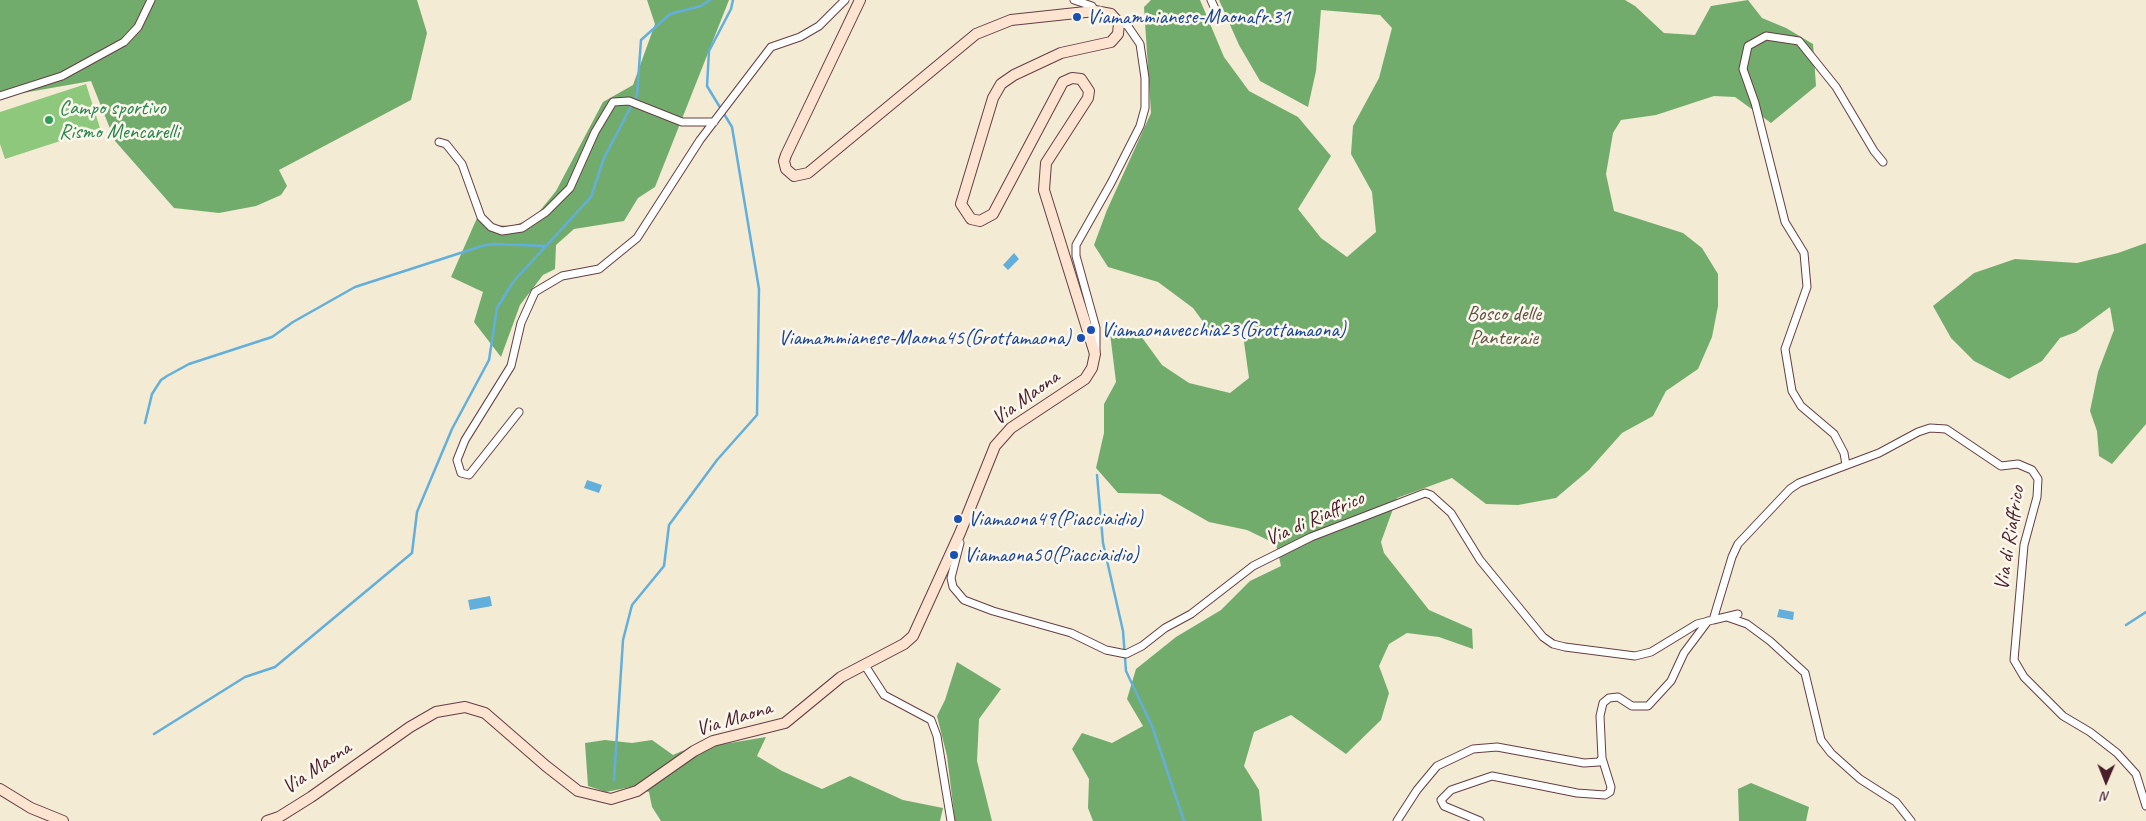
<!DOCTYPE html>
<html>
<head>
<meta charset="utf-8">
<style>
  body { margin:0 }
  #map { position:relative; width:2146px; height:821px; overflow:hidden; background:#f4ebd5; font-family:Caveat,sans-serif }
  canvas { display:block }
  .north { position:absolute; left:2081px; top:756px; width:50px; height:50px; -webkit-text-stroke:4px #fbf7ec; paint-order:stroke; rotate:181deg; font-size:14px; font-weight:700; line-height:20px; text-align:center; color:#4a1f2b }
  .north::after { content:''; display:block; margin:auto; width:18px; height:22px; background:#4a1f2b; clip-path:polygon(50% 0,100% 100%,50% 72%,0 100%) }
</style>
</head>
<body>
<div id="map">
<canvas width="2146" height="821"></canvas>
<div class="north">N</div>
</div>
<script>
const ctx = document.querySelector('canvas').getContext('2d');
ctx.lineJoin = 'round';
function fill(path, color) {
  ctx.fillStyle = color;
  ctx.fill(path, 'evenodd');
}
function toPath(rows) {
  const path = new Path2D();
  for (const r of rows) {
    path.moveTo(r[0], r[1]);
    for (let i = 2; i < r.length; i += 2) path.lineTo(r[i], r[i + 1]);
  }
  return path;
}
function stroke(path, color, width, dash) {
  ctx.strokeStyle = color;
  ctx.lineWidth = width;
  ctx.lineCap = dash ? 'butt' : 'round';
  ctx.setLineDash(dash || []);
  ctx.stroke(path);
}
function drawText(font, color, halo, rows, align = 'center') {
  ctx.font = font + ' Caveat,sans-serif';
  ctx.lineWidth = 5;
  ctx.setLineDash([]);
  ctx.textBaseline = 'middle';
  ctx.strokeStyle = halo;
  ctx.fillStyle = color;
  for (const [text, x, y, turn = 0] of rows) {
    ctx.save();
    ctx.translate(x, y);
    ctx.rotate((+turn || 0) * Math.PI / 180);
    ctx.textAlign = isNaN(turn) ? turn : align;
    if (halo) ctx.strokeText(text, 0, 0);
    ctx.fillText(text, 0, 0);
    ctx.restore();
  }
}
fill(toPath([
  [86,84,100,128,5,159,0,144,0,112]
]), '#8ec87d');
fill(toPath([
  [0,0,417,0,427,33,411,100,279,170,287,186,281,195,256,206,219,213,174,208,115,141,91,81,0,97],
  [647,0,729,0,655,187,638,198,624,221,574,229,556,245,555,269,543,275,520,305,501,357,474,322,483,292,451,277,477,218,493,225,512,226,534,218,556,191,603,102,633,85,655,24],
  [1151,0,1200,0,1224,57,1249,91,1298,117,1331,156,1298,209,1321,238,1347,257,1376,232,1372,192,1351,154,1353,126,1379,78,1392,28,1380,15,1321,10,1316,71,1308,107,1260,81,1239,45,1219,0,1625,0,1635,6,1664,33,1695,35,1711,6,1748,0,1762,18,1786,28,1813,44,1816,86,1771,123,1735,97,1714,96,1656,115,1621,120,1613,133,1606,174,1614,211,1683,233,1702,248,1718,274,1718,306,1712,337,1698,369,1666,391,1653,416,1622,433,1589,470,1556,498,1518,505,1486,504,1452,478,1397,498,1381,542,1384,553,1429,610,1472,629,1473,649,1439,637,1407,633,1389,644,1379,666,1389,693,1381,720,1346,754,1291,715,1254,732,1244,766,1259,790,1262,821,1093,821,1088,808,1089,779,1072,749,1082,733,1112,743,1143,726,1127,699,1136,669,1176,637,1221,610,1250,581,1281,566,1276,544,1247,530,1209,522,1160,494,1118,493,1096,468,1104,433,1104,404,1116,382,1109,325,1138,332,1162,365,1189,383,1230,393,1249,378,1243,335,1210,331,1193,308,1158,282,1108,267,1094,245,1107,210,1151,113,1144,7],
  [2146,243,2146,424,2112,464,2099,456,2097,431,2090,411,2098,372,2114,330,2110,307,2076,332,2060,338,2042,361,2009,379,1974,361,1951,338,1933,306,1974,273,2015,259,2077,263,2118,253],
  [957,662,1001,689,979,719,977,761,992,821,955,821,947,756,937,716,945,700],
  [766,737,757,756,782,771,822,789,850,776,903,800,943,808,940,821,661,821,652,807,649,792,631,787,606,792,588,786,585,743,605,740,632,743,652,740,673,755,682,751],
  [1751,783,1809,807,1806,821,1739,821,1738,789]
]), '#72ac6c');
fill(toPath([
  [1014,253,1019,259,1008,270,1003,265],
  [587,480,602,485,599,493,584,488],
  [490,596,492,606,470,610,468,600],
  [1779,609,1794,612,1793,620,1777,617]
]), '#63afdc');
stroke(toPath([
  [145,423,152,394,161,380,167,376,189,364,272,337,293,322,355,287,482,246,492,244,546,246],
  [1097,475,1103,543,1123,631,1126,671,1152,726,1184,821],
  [2126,625,2146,612],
  [154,734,245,677,275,667,412,553,417,512,452,429,489,360,497,308,513,282,591,197,604,158,637,95,641,40,670,14,701,6,710,0],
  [614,780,623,640,632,605,664,566,669,525,717,460,757,415,759,289,732,127,707,86,709,51,731,9,733,0]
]), '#63afdc', 2.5);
const minor = toPath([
  [1074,0,1092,6,1095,11],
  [1211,0,1216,11],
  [0,96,62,76,124,42,138,27,151,0],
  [439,142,446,144,462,164,481,217,491,227,502,231,522,228,546,212,570,188,595,132,613,102,629,101,682,122,714,122],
  [1096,351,1096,328,1076,256,1076,245,1111,183,1140,126,1145,108,1145,78,1140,44,1127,25,1119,23],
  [519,412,469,475,461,473,457,460,465,440,511,366,521,323,535,292,562,276,599,269,637,238,700,140,771,47,800,37,819,26,845,0],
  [1846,465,1844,453,1834,434,1801,406,1792,391,1785,349,1807,287,1804,253,1785,222,1755,103,1743,69,1748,46,1766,36,1799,41,1836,87,1874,151,1883,162],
  [960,543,951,578,953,587,964,600,993,611,1071,633,1106,650,1126,654,1142,646,1165,628,1191,614,1253,566,1311,537,1425,493,1431,495,1451,513,1480,560,1543,637,1553,644,1565,647,1635,656,1651,652,1697,624,1713,620,1732,557,1738,544,1790,489,1799,483,1879,453,1918,432,1930,428,1946,429,2001,466,2018,464,2032,470,2038,479,2037,497,2024,545,2014,660,2024,677,2063,716,2090,732,2117,753,2136,774,2146,806],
  [1727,617,1747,624,1770,641,1805,673,1821,740,1831,753,1860,779,1896,802,1911,821],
  [1713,620,1738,614],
  [864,664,884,695,931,720,937,736,951,821],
  [1397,821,1417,790,1437,766,1473,749,1497,747,1584,763,1599,762,1602,758,1600,716,1603,703,1609,698,1618,697,1632,706,1648,706,1671,681,1684,653,1708,621],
  [1480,821,1444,806,1441,800,1451,790,1492,776,1577,793,1605,795,1610,792,1611,787,1602,758]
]);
const secondary = toPath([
  [0,789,31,808,63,821],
  [267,821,279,817,311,797,410,727,436,712,465,707,485,713,546,766,578,791,611,799,637,791,694,751,713,741,785,723,841,677,904,644,913,636,960,533,995,446,1011,428,1085,379,1092,368,1095,354,1044,190,1046,163,1088,98,1089,91,1081,79,1072,78,1063,82,993,214,980,221,971,219,961,204,993,98,1001,84,1014,75,1061,53,1111,42,1118,34,1119,23,1111,14,1095,11,1011,20,976,34,808,173,794,176,786,169,784,161,786,155,860,0]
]);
stroke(minor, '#643e44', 9);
stroke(secondary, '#643e44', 12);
stroke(minor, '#fff', 7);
stroke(secondary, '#fde4d1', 10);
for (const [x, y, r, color] of [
  [1077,17,5,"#1a4fb4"],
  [49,120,5,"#2e9e5b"],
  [1091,330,5,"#1a4fb4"],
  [1081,338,5,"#1a4fb4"],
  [958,519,5,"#1a4fb4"],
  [954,555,5,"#1a4fb4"]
]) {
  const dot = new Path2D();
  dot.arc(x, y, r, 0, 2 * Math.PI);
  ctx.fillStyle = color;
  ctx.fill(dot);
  stroke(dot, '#fbf7ec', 2);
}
drawText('21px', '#164399', '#fbf7ec', [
  ["Viamammianese-Maonafr.31",1087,17],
  ["Viamaonavecchia23(Grottamaona)",1101,330],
  ["Viamammianese-Maona45(Grottamaona)",1071,338,"right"],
  ["Viamaona49(Piacciaidio)",968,519],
  ["Viamaona50(Piacciaidio)",964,555]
], 'left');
drawText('21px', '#27864d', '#fbf7ec', [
  ["Campo sportivo",59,108],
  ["Rismo Mencarelli",59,132]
], 'left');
drawText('21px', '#5e5244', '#fbf7ec', [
  ["Bosco delle",1504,314],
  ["Panteraie",1504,338]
]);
drawText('21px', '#4a1f2b', '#fbf7ec', [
  ["Via Maona",1026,398,-36],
  ["Via di Riaffrico",1315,519,-24],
  ["Via di Riaffrico",2010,538,-81],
  ["Via Maona",734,719,-17],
  ["Via Maona",317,768,-34]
]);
</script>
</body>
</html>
